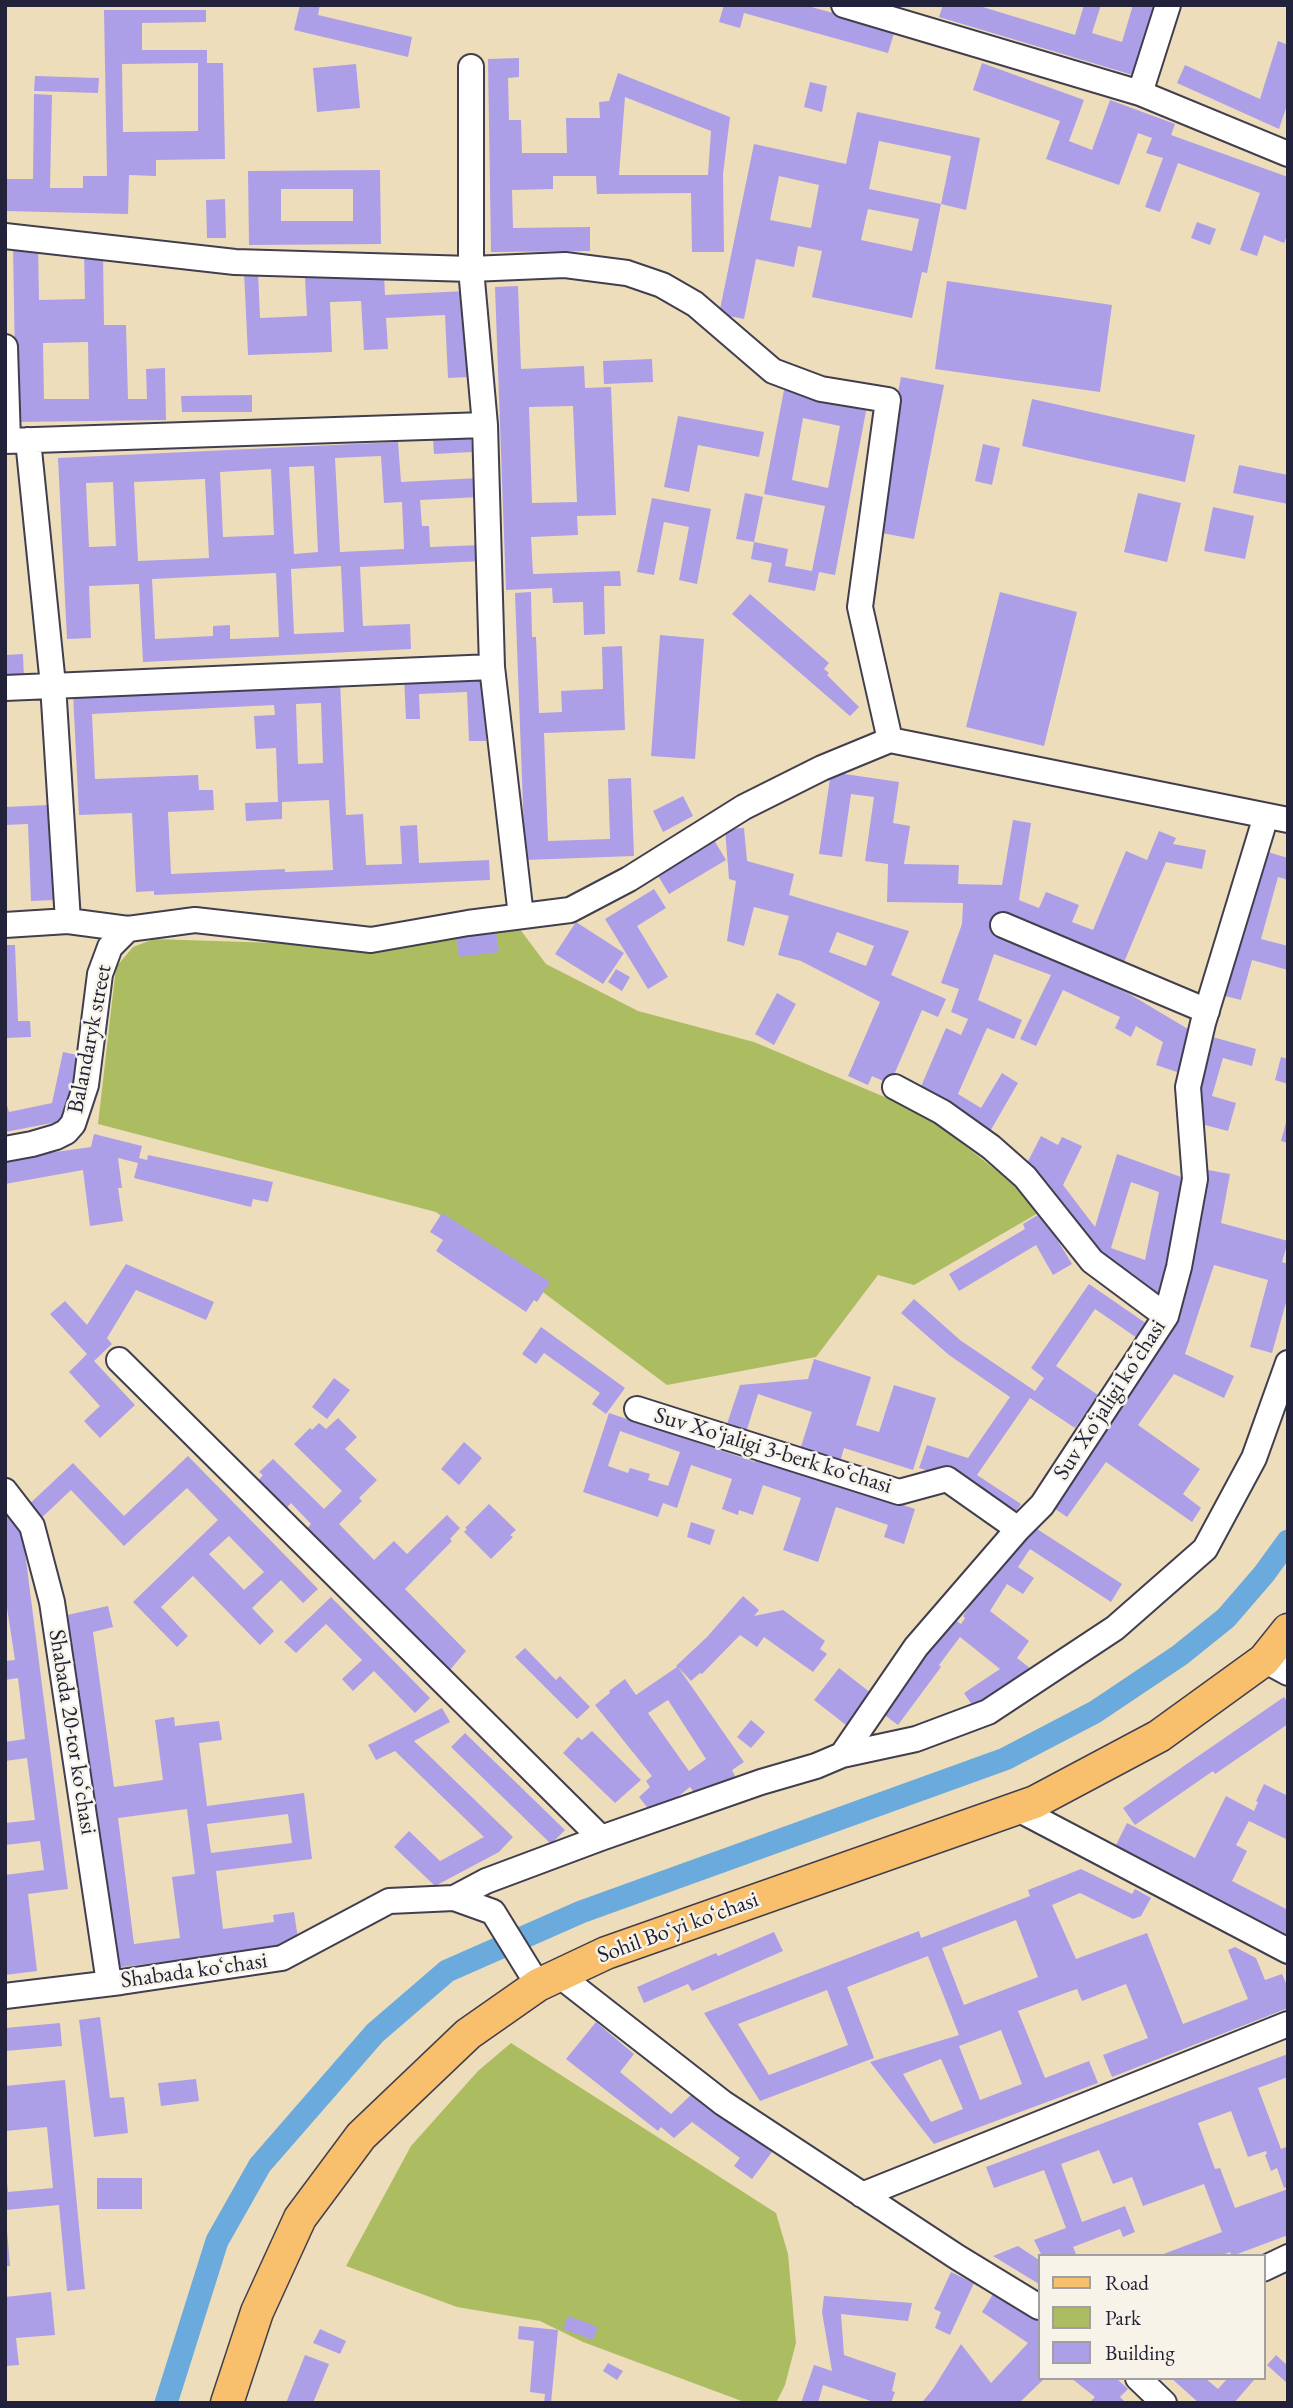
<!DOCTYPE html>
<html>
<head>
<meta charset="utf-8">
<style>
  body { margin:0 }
  #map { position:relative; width:1293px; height:2408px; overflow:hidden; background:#edb; font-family:"EB Garamond",serif }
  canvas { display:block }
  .frame { position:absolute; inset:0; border:7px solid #22223b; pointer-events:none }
  .legend { position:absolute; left:1038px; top:2254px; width:228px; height:126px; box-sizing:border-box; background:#f7f3e8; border:2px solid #a29fa3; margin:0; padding:9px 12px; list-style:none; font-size:21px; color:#22223b }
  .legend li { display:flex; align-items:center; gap:14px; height:35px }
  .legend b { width:35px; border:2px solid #a29fa3 }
</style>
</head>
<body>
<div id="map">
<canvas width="1293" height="2408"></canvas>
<div class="frame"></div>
<ul class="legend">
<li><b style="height:9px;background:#f8bf6c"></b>Road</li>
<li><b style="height:19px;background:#acbd61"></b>Park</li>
<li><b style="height:19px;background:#ac9fe8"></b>Building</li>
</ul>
</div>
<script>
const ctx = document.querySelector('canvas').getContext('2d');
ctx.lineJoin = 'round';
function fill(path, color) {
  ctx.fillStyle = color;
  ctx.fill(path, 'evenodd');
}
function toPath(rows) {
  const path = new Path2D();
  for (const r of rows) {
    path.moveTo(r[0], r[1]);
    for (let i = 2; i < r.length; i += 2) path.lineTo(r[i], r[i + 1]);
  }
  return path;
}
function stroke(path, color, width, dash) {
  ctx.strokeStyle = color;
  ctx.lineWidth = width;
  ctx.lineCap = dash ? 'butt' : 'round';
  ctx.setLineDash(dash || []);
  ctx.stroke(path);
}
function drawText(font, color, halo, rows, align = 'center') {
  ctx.font = font + ' "EB Garamond",serif';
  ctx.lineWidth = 5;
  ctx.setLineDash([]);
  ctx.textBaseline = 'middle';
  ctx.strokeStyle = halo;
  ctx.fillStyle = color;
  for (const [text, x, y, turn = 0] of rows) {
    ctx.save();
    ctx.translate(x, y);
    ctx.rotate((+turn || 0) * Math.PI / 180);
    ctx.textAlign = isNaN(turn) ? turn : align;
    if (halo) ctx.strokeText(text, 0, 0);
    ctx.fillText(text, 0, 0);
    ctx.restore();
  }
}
fill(toPath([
  [519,928,546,964,638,1011,754,1042,925,1114,1045,1209,914,1285,878,1275,816,1357,667,1385,436,1212,98,1124,116,967,133,947,154,939,368,946],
  [511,2043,776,2213,788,2254,796,2343,785,2385,776,2403,747,2403,583,2342,540,2321,457,2307,346,2266,411,2146,478,2071]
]), '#acbd61');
stroke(toPath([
  [166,2403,217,2241,260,2165,375,2033,447,1971,581,1912,1005,1759,1095,1712,1180,1655,1226,1618,1264,1574,1288,1541]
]), '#6baadd', 23);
fill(toPath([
  [300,5,320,5,318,15,412,37,408,57,294,30],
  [724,5,804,5,895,30,888,53,744,13,740,28,719,22],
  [943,5,976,5,1075,35,1084,5,1101,5,1092,33,1122,42,1133,5,1157,5,1136,76,939,17],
  [104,10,206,10,206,22,142,23,142,50,207,50,207,63,223,63,225,159,156,160,156,176,129,175,128,214,5,211,5,179,33,179,34,94,52,95,50,188,83,188,83,176,107,176],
  [198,63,198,131,123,132,122,64],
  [1278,41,1288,45,1288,102,1279,129,1177,83,1185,65,1260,99],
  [519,58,519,77,508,78,509,120,521,120,522,153,567,153,566,118,600,118,599,102,609,101,618,73,730,117,723,174,724,252,692,252,691,193,597,194,596,176,553,176,553,189,512,190,513,228,590,227,590,251,491,252,488,59],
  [625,97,711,131,708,175,619,175],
  [982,63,1084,100,1069,141,1092,150,1110,100,1175,124,1171,135,1288,177,1288,233,1284,243,1264,235,1257,256,1240,250,1260,193,1178,163,1160,212,1145,207,1163,158,1146,153,1152,138,1138,133,1119,185,1046,159,1060,121,973,90],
  [356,64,360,108,317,112,313,68],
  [35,76,99,78,98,93,34,91],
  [810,82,827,86,822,112,804,107],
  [857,112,980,138,966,210,941,204,951,156,879,141,869,189,941,204,927,273,922,272,912,318,812,297,822,251,798,246,794,267,756,259,744,319,719,314,754,144,846,164],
  [779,176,819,185,811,228,770,220],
  [868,209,919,219,912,251,861,240],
  [380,170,381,244,249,245,248,171],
  [281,189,353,189,353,221,281,221],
  [225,199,226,238,207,238,206,200],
  [1197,222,1216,229,1210,245,1191,238],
  [38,243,39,300,85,299,84,251,103,251,104,325,126,325,128,399,147,399,146,369,165,368,166,420,16,422,13,244],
  [88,342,89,399,44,399,43,343],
  [258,271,260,318,307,316,305,278,384,275,385,295,466,291,470,377,448,378,445,315,386,318,388,349,364,350,361,301,330,302,332,352,248,355,244,272],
  [947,281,1112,305,1100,392,935,369],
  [518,286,521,369,584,366,585,388,611,387,616,515,577,516,578,535,531,537,533,574,620,571,621,586,604,586,605,634,584,635,583,602,553,603,552,588,506,590,495,287],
  [573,406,577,502,532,503,529,407],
  [652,359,653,382,604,384,603,361],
  [901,377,944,385,914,539,871,531],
  [784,390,867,406,835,575,819,572,815,591,768,582,772,563,751,559,754,542,788,549,785,566,812,571,825,506,764,494],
  [803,418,840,426,828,488,792,480],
  [252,395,252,412,182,412,181,396],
  [1032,399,1195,435,1185,482,1022,446],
  [678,416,764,432,759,457,698,445,689,492,664,487],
  [471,438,472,452,434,454,433,439],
  [398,442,401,482,479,478,480,497,420,500,422,526,429,526,430,547,482,545,482,561,360,567,363,626,410,624,411,649,143,662,139,584,89,586,91,638,67,639,58,458],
  [381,456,384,503,402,502,404,549,340,552,335,458],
  [314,466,318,552,294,554,289,467],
  [271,469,274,535,223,537,220,472],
  [205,479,209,558,138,561,134,482],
  [113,482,116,546,89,547,86,483],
  [341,566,344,632,294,634,291,569],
  [276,573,279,637,230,639,230,625,213,626,213,636,155,639,152,579],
  [983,444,1000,448,992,485,975,481],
  [1239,465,1288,475,1288,504,1233,493],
  [745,493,763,497,754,542,736,539],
  [1138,493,1181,503,1167,562,1124,552],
  [652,498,711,509,697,584,679,580,689,527,664,522,654,575,637,572],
  [1213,507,1254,516,1245,559,1204,551],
  [531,592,532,637,536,637,539,713,562,712,561,691,603,689,602,647,622,646,625,730,544,733,548,841,610,839,608,779,631,778,634,856,525,860,515,593],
  [1000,592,1077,612,1044,746,966,727],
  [750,594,829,663,824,669,829,673,827,675,859,707,850,716,732,614],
  [660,635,704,639,695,759,651,756],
  [23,654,24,678,7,678,6,655],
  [484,673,486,741,469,741,467,692,419,694,420,719,406,719,404,676],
  [340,681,346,815,363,814,366,865,402,864,400,826,417,825,419,863,489,860,490,880,154,895,154,891,136,892,132,813,79,815,73,693],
  [321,703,323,763,298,764,296,704],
  [274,705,275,715,254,716,256,749,276,748,278,802,245,803,246,821,282,819,282,802,329,800,333,870,285,872,285,869,171,874,168,812,214,810,213,790,199,790,198,775,95,779,92,714],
  [831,772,899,782,893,823,910,826,904,864,959,865,958,884,1002,885,1013,820,1031,823,1019,900,1039,908,1046,892,1079,905,1072,922,1093,930,1126,851,1147,860,1159,831,1176,838,1173,844,1206,850,1202,869,1166,862,1122,967,997,915,997,937,1058,960,1131,995,1193,1032,1180,1073,1156,1065,1163,1042,1136,1026,1131,1037,1115,1028,1120,1017,1063,990,1036,1046,1020,1039,1051,975,994,954,978,1000,1022,1020,1014,1039,987,1028,958,1094,981,1108,1002,1073,1018,1083,988,1135,917,1096,946,1028,961,1035,968,1019,951,1012,959,989,941,983,962,924,963,903,887,902,888,864,865,861,874,797,851,794,842,857,819,854],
  [683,796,693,816,663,832,653,811],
  [50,805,54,900,31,901,28,824,5,825,5,807],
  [744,828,747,861,794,874,789,895,909,931,891,975,946,999,938,1017,922,1010,890,1084,872,1076,868,1085,848,1076,880,1002,801,961,778,955,789,916,754,907,744,946,727,941,736,881,729,879,725,829],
  [837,932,874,946,866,966,829,952],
  [714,840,726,860,669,894,657,874],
  [1261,850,1288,858,1288,880,1278,877,1261,939,1288,946,1288,970,1252,960,1241,1000,1221,995],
  [654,889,666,908,637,926,668,977,648,989,605,919],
  [576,922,624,953,603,984,555,954],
  [496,932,499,952,459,957,456,937],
  [5,945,15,945,18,1021,30,1021,31,1037,5,1038],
  [616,969,630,977,622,991,608,982],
  [777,993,796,1004,774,1045,755,1034],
  [1209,1036,1256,1049,1252,1066,1223,1058,1212,1096,1236,1103,1228,1131,1201,1124,1195,1085],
  [63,1052,82,1056,69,1108,64,1107,62,1121,5,1132,5,1099,9,1112,52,1103],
  [1281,1057,1288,1059,1288,1084,1275,1080],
  [1287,1119,1288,1119,1288,1143,1281,1141],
  [94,1134,142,1146,139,1158,147,1160,148,1155,273,1182,268,1202,253,1199,251,1207,134,1178,138,1163,118,1158,122,1188,118,1188,123,1221,90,1226,83,1170,5,1184,5,1159,91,1147],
  [1041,1136,1058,1145,1062,1137,1082,1146,1063,1185,1095,1227,1117,1154,1184,1178,1160,1295,1088,1249,1039,1183,1042,1178,1024,1169],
  [1131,1182,1159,1192,1145,1260,1111,1248],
  [1208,1170,1230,1174,1221,1223,1288,1241,1282,1262,1288,1264,1288,1295,1272,1353,1250,1347,1268,1280,1214,1265,1185,1354,1234,1376,1224,1398,1174,1374,1138,1425,1200,1469,1183,1494,1201,1508,1192,1522,1106,1462,1067,1517,1048,1504,1196,1239],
  [442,1213,550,1282,537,1302,534,1300,526,1312,436,1251,443,1240,430,1232],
  [1041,1213,1072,1264,1053,1275,1036,1245,959,1291,949,1274,1025,1229,1023,1224],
  [126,1264,214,1302,206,1320,136,1290,107,1338,112,1344,94,1361,135,1405,100,1438,84,1421,100,1406,69,1372,87,1354,50,1314,65,1301,87,1325],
  [1089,1284,1147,1324,1137,1338,1095,1309,1056,1366,1098,1395,1075,1428,1030,1398,977,1475,1021,1504,1011,1518,954,1479,919,1468,927,1445,968,1458,1010,1397,949,1355,901,1313,914,1299,960,1340,1035,1391,1044,1378,1031,1368],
  [541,1327,625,1388,606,1414,592,1404,600,1393,544,1353,536,1364,522,1354],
  [814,1359,871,1377,856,1425,879,1432,894,1385,936,1398,913,1470,844,1448,838,1469,798,1456,812,1412,758,1394,744,1439,724,1433,740,1385,808,1379],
  [334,1378,350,1390,327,1419,312,1407],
  [609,1413,755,1462,757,1456,915,1509,904,1544,884,1537,888,1525,836,1507,818,1562,783,1550,801,1498,763,1485,753,1515,739,1510,738,1515,722,1509,732,1479,691,1465,677,1508,663,1503,658,1517,583,1492],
  [620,1431,680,1452,668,1486,648,1480,650,1474,630,1468,628,1473,608,1466],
  [338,1418,357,1437,345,1449,377,1480,359,1498,362,1501,339,1524,374,1560,394,1541,407,1554,447,1515,460,1528,450,1539,452,1541,405,1589,466,1651,444,1677,300,1536,311,1524,291,1503,285,1510,257,1482,263,1475,259,1472,273,1459,324,1509,342,1491,294,1444,310,1428,312,1430,319,1423,326,1429],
  [464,1442,482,1458,459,1485,441,1469],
  [188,1456,318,1589,303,1603,281,1580,252,1608,274,1631,260,1645,193,1576,161,1607,188,1636,177,1647,133,1602,218,1520,187,1488,124,1546,71,1490,36,1523,23,1510,73,1463,124,1516],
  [229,1536,264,1572,244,1590,209,1554],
  [489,1504,516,1530,510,1535,513,1537,491,1559,464,1532,467,1529,465,1528],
  [20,1513,68,1889,28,1894,37,1971,5,1975,5,1875,44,1870,40,1841,5,1845,5,1823,35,1820,27,1758,5,1761,5,1742,25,1739,18,1678,5,1680,5,1661,15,1660,5,1595,5,1515],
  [691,1522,715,1530,710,1545,687,1537],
  [1034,1527,1122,1584,1111,1602,1030,1549,1018,1567,1034,1578,1023,1594,1007,1584,990,1611,1029,1641,1017,1658,1035,1672,976,1711,964,1693,1000,1669,960,1637,939,1665,941,1667,898,1725,878,1710,950,1617,961,1624,965,1618,963,1616,1018,1532,1027,1539],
  [743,1596,759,1610,754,1616,783,1610,825,1641,820,1649,827,1654,813,1672,764,1637,757,1647,740,1635,702,1674,700,1673,691,1681,678,1667,744,1762,732,1770,735,1776,698,1799,687,1782,690,1787,654,1816,639,1797,650,1787,646,1781,652,1776,595,1705,610,1693,609,1691,625,1679,636,1695,677,1667,676,1666,707,1637],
  [668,1700,706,1759,689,1771,648,1713],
  [331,1597,430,1698,415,1713,374,1671,353,1691,342,1679,362,1660,326,1624,296,1653,284,1642],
  [108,1606,113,1627,93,1632,114,1787,163,1780,155,1720,174,1717,175,1726,219,1721,222,1740,199,1743,207,1806,304,1793,312,1859,216,1871,223,1929,274,1922,273,1915,294,1912,299,1945,114,1968,67,1615],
  [187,1809,195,1874,172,1877,180,1938,134,1944,118,1818],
  [288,1814,292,1843,211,1853,207,1824],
  [525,1648,556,1680,560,1676,590,1707,577,1719,515,1657],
  [839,1668,876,1697,851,1729,814,1700],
  [1284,1697,1288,1703,1288,1724,1215,1774,1213,1771,1135,1825,1123,1808],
  [442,1708,450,1722,414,1741,513,1837,499,1852,435,1886,394,1847,409,1831,440,1861,484,1837,395,1751,376,1760,368,1745],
  [751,1720,765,1732,751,1748,737,1737],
  [592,1731,641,1780,615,1803,563,1753,578,1737,582,1740],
  [465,1733,565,1830,551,1844,451,1747],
  [1264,1784,1288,1796,1288,1840,1249,1821,1236,1845,1247,1851,1232,1881,1288,1910,1288,1937,1114,1849,1127,1823,1195,1858,1226,1796,1254,1811,1258,1802,1256,1801],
  [1081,1869,1132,1894,1135,1889,1151,1898,1141,1916,1133,1919,1080,1893,1052,1905,1076,1959,1147,1933,1183,2024,1248,1999,1228,1950,1235,1947,1256,1958,1265,1980,1282,1974,1288,1988,1288,2008,1112,2077,1103,2055,1148,2038,1126,1984,1082,2001,1077,1989,1068,1992,1018,2011,1045,2078,1089,2061,1098,2083,934,2144,870,2062,959,2035,928,1956,847,1987,874,2058,760,2101,704,2013,919,1931,921,1938,1030,1896,1028,1890],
  [1016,1920,1038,1977,964,2005,942,1948],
  [827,1990,848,2045,769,2075,738,2024],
  [1001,2030,1022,2084,980,2100,959,2046],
  [941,2059,963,2109,931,2122,903,2074],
  [774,1932,783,1951,692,1991,688,1984,644,2003,637,1987,716,1953,718,1956],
  [100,2017,110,2098,124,2097,128,2133,94,2137,79,2020],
  [596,2022,634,2054,620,2072,671,2114,693,2093,772,2152,752,2179,734,2166,740,2158,692,2122,674,2138,661,2127,658,2131,566,2059],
  [60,2023,62,2046,5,2051,5,2028],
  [1288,2054,1288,2077,1258,2088,1281,2149,1286,2147,1288,2150,1288,2186,1284,2188,1277,2168,1271,2171,1265,2155,1267,2154,1266,2151,1248,2157,1231,2111,1198,2123,1215,2169,1220,2168,1235,2208,1288,2189,1288,2235,1232,2256,1230,2252,1220,2256,1158,2256,1222,2232,1204,2184,1143,2206,1132,2177,1113,2184,1099,2150,1061,2164,1082,2222,1125,2206,1135,2232,1123,2237,1120,2229,1073,2247,1076,2254,1072,2256,1042,2256,1034,2240,1066,2228,1044,2170,994,2188,986,2167],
  [196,2079,199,2101,161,2106,158,2083],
  [65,2080,85,2289,67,2291,59,2205,5,2210,5,2182,7,2182,8,2192,53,2188,47,2127,5,2131,5,2086],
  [97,2178,142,2178,142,2209,97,2209],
  [5,2230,7,2230,10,2266,5,2266],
  [1018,2246,1039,2260,1039,2284,993,2256],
  [951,2272,974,2283,950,2335,935,2328,941,2312,934,2309],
  [995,2291,1039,2318,1039,2378,1045,2378,1019,2403,925,2403,923,2401,933,2389,961,2344,991,2383,1028,2343,982,2312],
  [51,2292,55,2335,16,2338,19,2365,5,2366,5,2297],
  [824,2296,912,2303,908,2321,841,2314,844,2355,896,2373,892,2391,895,2392,891,2403,877,2403,823,2385,818,2403,801,2403,814,2365,832,2371,822,2312],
  [568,2316,598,2327,593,2340,563,2329],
  [519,2326,558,2330,551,2403,544,2403,545,2394,530,2392,534,2341,518,2339],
  [320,2329,346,2341,340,2354,313,2343],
  [305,2355,329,2364,313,2403,286,2403],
  [1276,2355,1288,2366,1288,2384,1267,2365],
  [608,2363,623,2371,617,2380,603,2371],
  [1071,2378,1116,2378,1128,2389,1120,2397,1126,2403,1089,2403,1095,2397],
  [1171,2378,1205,2378,1218,2389,1228,2378,1254,2380,1234,2403,1199,2403]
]), '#ac9fe8');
const minor = toPath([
  [844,5,1140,93,1288,154],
  [1140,93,1168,5],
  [5,236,235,262,471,269,565,265,627,273,662,285,695,304,773,371,821,389,888,400,860,607,890,740],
  [5,347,8,441],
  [485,425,492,667],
  [28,440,53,685,68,921,128,929,195,920,371,940,468,923,570,910,629,879,744,807,822,768,890,740,1288,820],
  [5,441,485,425,471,269,471,67],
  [5,688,492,667,521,916],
  [5,925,68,921],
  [1003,925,1207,1011],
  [895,1087,942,1112,991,1147,1025,1177,1092,1261,1166,1316],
  [5,1149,32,1144,56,1137,66,1132,73,1124,86,1085,100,974,110,947,128,929],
  [119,1360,601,1838],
  [637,1409,899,1492,947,1479,1018,1529],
  [5,1491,32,1526,52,1602,109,1983],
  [1264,1660,1288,1673],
  [842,1755,916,1647,1018,1529,1042,1505,1166,1316,1179,1267,1195,1179,1188,1087,1203,1023,1266,816],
  [1016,1808,1288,1951],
  [454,1898,486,1881,601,1838,761,1782,816,1766,842,1755,916,1739,988,1712,1115,1628,1205,1549,1254,1458,1288,1363],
  [559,1975,723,2103,957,2257,1039,2307],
  [5,1996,121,1982,282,1958,389,1901,454,1898,493,1912,538,1985],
  [862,2195,1288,2024],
  [1263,2269,1288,2257],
  [1138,2378,1164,2403]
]);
const major = toPath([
  [227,2403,257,2312,300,2218,361,2136,468,2034,538,1985,606,1953,1035,1802,1159,1736,1264,1660,1288,1630]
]);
stroke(minor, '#413e4e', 28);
stroke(major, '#413e4e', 35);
stroke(minor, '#fff', 24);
stroke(major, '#f8bf6c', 32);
drawText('23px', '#22223b', '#f7f3e8', [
  ["Balandaryk street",90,1039,-79],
  ["Suv Xoʻjaligi koʻchasi",1110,1400,-57],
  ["Suv Xoʻjaligi 3-berk koʻchasi",773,1451,17],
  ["Shabada 20-tor koʻchasi",72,1732,81],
  ["Sohil Boʻyi koʻchasi",678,1928,-20],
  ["Shabada koʻchasi",194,1971,-8]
]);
</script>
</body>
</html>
